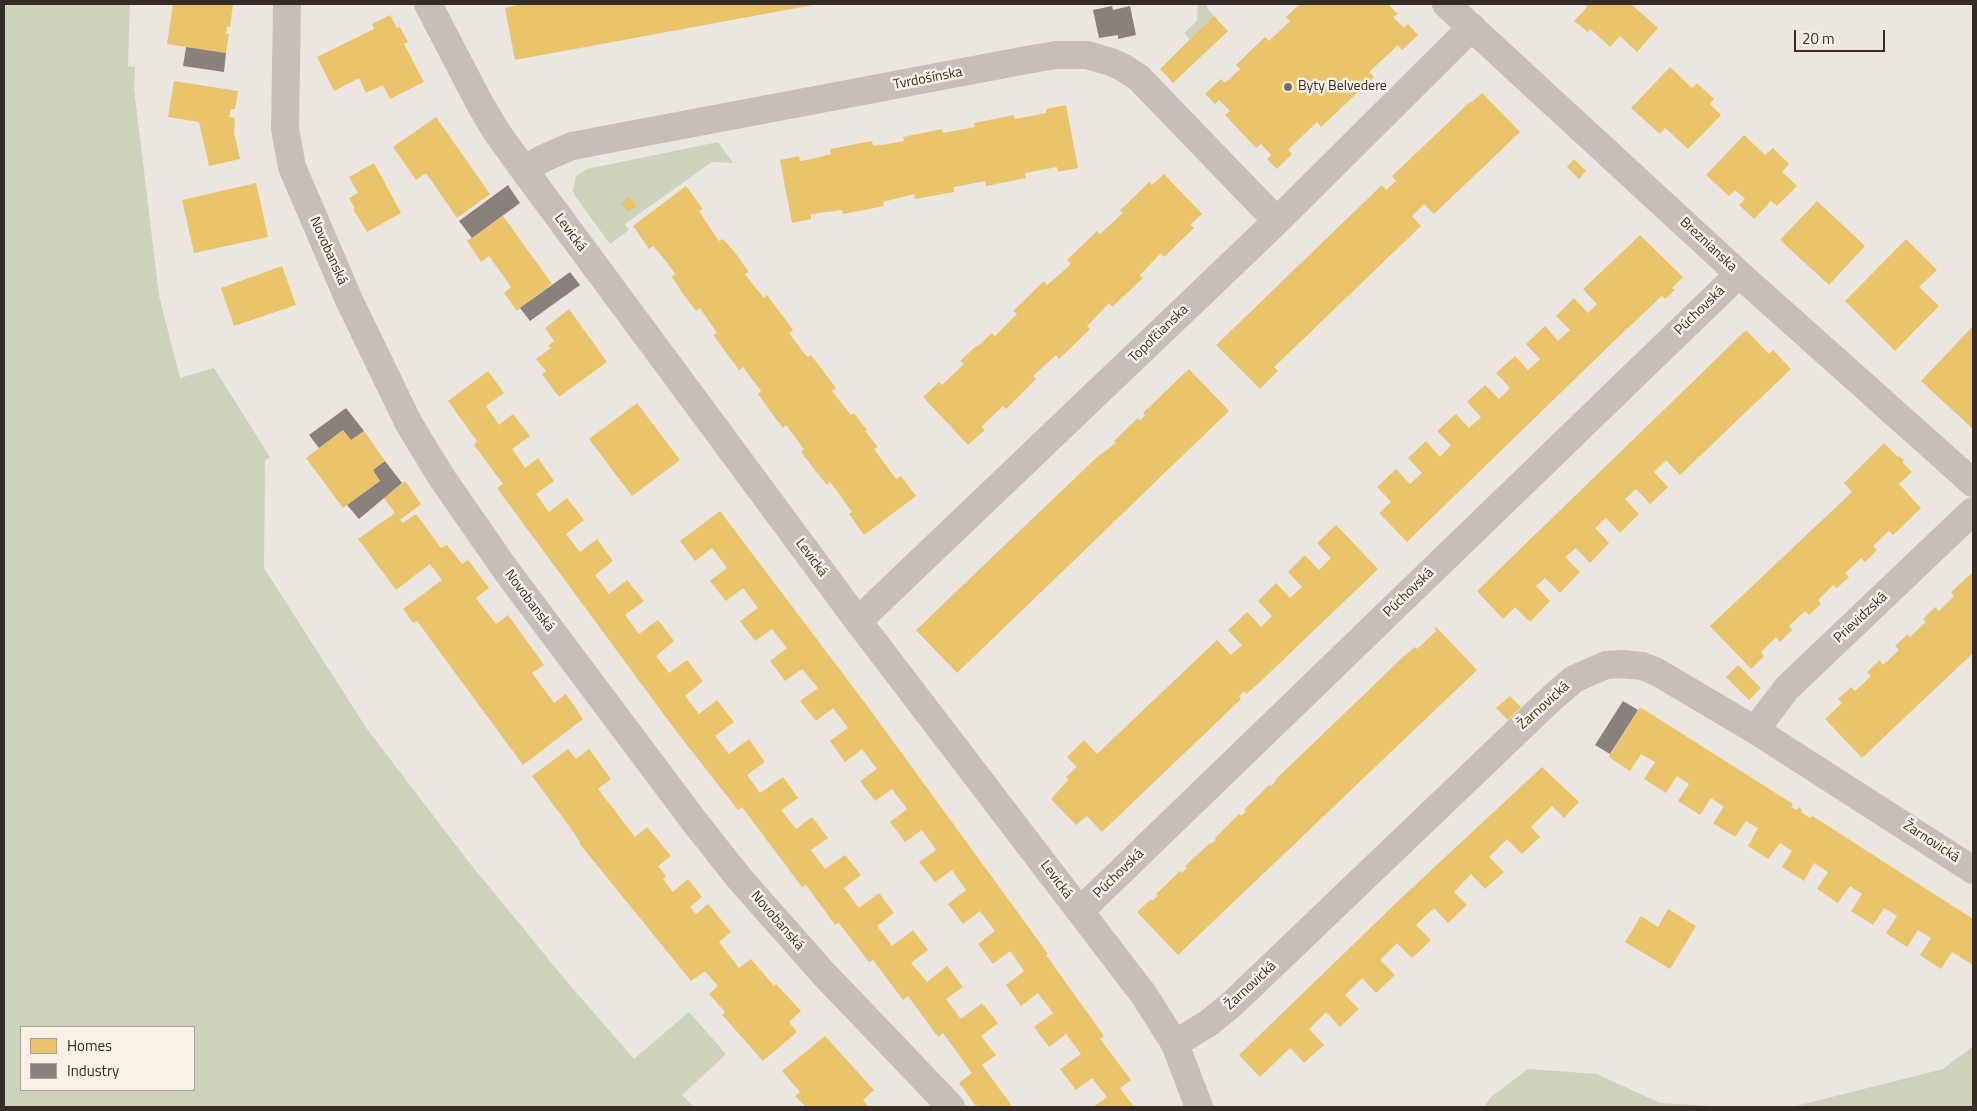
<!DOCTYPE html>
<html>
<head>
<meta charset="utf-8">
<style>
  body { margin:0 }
  #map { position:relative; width:1977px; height:1111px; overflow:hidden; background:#ece6e0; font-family:"Titillium Web",sans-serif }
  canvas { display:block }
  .frame { position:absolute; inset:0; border:5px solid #352b27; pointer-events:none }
  .legend { position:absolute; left:20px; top:1026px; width:175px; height:65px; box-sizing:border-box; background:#f9f0e6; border:1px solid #aba19a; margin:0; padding:6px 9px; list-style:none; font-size:15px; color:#352b27 }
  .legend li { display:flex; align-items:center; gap:10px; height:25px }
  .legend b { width:25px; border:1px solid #aba19a }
  .scale { position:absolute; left:1794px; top:30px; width:91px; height:22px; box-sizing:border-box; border:2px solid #352b27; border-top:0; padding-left:6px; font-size:15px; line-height:18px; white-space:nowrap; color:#352b27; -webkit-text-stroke:4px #f9f0e6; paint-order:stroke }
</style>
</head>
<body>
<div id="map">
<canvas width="1977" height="1111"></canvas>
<div class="frame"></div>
<ul class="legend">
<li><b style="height:14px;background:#e9c46a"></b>Homes</li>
<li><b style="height:14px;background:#8a817c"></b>Industry</li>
</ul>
<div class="scale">20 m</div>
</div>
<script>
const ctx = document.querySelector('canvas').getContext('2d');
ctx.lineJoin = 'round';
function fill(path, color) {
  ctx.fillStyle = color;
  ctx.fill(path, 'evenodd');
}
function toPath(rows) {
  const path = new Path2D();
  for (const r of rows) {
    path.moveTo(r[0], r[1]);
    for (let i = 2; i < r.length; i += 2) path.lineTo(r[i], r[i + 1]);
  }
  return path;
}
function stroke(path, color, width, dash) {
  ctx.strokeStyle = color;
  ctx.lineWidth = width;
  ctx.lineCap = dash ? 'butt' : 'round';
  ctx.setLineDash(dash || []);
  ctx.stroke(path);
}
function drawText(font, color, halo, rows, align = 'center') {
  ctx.font = font + ' "Titillium Web",sans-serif';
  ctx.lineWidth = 5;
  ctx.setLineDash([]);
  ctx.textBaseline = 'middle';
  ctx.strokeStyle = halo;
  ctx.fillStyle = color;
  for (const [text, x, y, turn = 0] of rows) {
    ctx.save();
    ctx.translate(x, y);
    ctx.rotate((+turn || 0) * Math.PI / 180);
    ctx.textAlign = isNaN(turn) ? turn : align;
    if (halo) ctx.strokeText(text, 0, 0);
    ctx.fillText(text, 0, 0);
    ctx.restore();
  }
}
fill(toPath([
  [4,4,130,4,128,66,135,67,134,88,159,296,180,378,214,368,270,457,265,461,264,568,367,729,468,861,568,983,634,1059,689,1012,726,1054,682,1095,694,1107,4,1107],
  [21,1027,194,1027,194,1090,21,1090],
  [1198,4,1207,4,1207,8,1214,16,1190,40,1184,33,1197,21],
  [718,142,733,163,712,162,625,224,629,230,610,244,575,196,573,190,576,176,587,169],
  [1973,1046,1973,1107,1792,1107,1943,1069],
  [1528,1069,1597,1074,1660,1103,1729,1107,1484,1107,1491,1097]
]), '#cdd2ba');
fill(toPath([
  [173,4,233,4,230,27,227,27,226,34,229,34,226,53,167,44],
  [522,4,813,4,813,5,515,60,505,8],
  [1300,4,1388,4,1398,14,1393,17,1404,28,1408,24,1418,35,1402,50,1398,45,1369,72,1374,77,1321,127,1317,122,1288,150,1292,154,1277,169,1267,159,1271,155,1261,144,1256,148,1225,115,1230,111,1219,100,1215,104,1205,94,1221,79,1225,83,1240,69,1236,65,1265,37,1269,41,1290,21,1286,17],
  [1587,4,1631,4,1658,28,1637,52,1620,36,1610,47,1590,29,1588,32,1574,21,1587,7,1586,5],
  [390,15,397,28,400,27,408,42,404,44,424,82,390,99,383,85,366,93,359,78,334,91,317,57,374,29,372,24],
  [1214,16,1228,31,1173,83,1160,69],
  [1670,67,1692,88,1697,83,1714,99,1710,104,1721,115,1688,149,1665,128,1660,134,1631,108],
  [174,81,238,91,235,109,231,109,229,117,235,118,234,132,240,159,209,166,199,122,168,117],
  [1482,93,1520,132,1434,214,1424,204,1412,216,1421,226,1274,367,1278,371,1260,389,1216,345,1382,185,1386,190,1396,181,1392,176,1471,101,1472,102],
  [1066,105,1078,168,1058,172,1057,167,1025,173,1026,178,986,186,985,181,970,184,954,187,954,192,915,199,914,194,883,202,884,206,843,214,842,210,811,214,811,219,792,223,780,160,799,156,800,161,816,158,831,154,830,149,872,141,873,146,888,144,904,141,903,137,942,129,943,133,975,127,974,123,1014,115,1015,119,1031,116,1046,113,1046,109],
  [436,117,490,194,457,218,426,173,416,180,393,147],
  [1744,135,1765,155,1773,148,1789,164,1782,172,1797,186,1777,206,1771,201,1754,219,1739,205,1745,199,1735,190,1729,196,1706,175],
  [1574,159,1586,171,1579,179,1567,167],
  [374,163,401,213,367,232,353,209,355,208,349,198,358,193,349,177],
  [1164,174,1202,214,1190,225,1194,228,1164,257,1161,253,1140,275,1143,278,1127,293,1112,307,1109,303,1087,326,1090,329,1059,359,1056,355,1033,376,1036,379,1006,409,1003,406,981,427,985,430,968,445,923,397,939,382,942,385,964,364,960,361,976,346,977,347,992,333,995,336,1017,314,1013,311,1044,281,1047,285,1059,275,1071,264,1067,260,1097,231,1100,234,1123,213,1120,210,1135,196,1149,182,1152,185],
  [256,183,268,237,194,253,182,200],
  [686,186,703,209,699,211,710,228,719,241,723,239,736,254,749,272,745,274,754,286,764,298,767,295,793,330,789,333,807,357,811,355,836,388,832,391,851,415,854,413,867,430,865,431,878,447,874,449,896,479,901,476,916,496,864,535,849,514,852,512,840,495,830,482,827,485,814,469,801,452,804,449,786,425,783,428,770,411,758,394,761,391,743,367,739,370,713,335,717,333,700,308,696,311,683,294,672,277,675,274,666,261,653,246,649,249,633,226],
  [629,197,637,206,628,212,621,203],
  [1817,201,1865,246,1829,285,1780,240],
  [503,216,552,284,517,311,504,293,511,287,499,270,489,256,481,262,467,241],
  [1640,235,1683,277,1672,288,1675,290,1665,299,1662,296,1615,340,1407,542,1379,513,1391,502,1377,487,1396,469,1410,484,1422,473,1408,458,1426,441,1440,457,1451,445,1437,431,1456,414,1469,428,1481,417,1467,402,1485,385,1499,399,1510,388,1496,373,1515,356,1528,370,1540,359,1526,344,1545,326,1558,341,1570,330,1556,316,1574,298,1588,313,1597,304,1583,289],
  [1906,239,1937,270,1919,287,1939,306,1895,351,1845,301],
  [282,266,296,305,234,326,221,288],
  [569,309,607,362,559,397,542,374,546,371,536,359,551,348,548,346,554,341,545,328],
  [1973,326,1973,429,1921,381],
  [1746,330,1769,354,1773,350,1791,369,1680,475,1666,460,1654,472,1668,487,1650,504,1636,489,1625,499,1639,514,1620,533,1606,518,1595,528,1609,543,1590,563,1576,548,1565,557,1580,572,1560,593,1545,578,1536,586,1550,601,1530,622,1515,607,1503,619,1477,591],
  [1189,369,1229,411,957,673,916,630,1097,457,1116,443,1114,441,1138,418,1140,421,1145,415,1143,413],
  [488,371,504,393,486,406,499,425,513,414,530,436,512,449,525,468,538,458,554,481,536,494,549,512,567,498,584,520,566,534,580,552,597,539,613,561,595,575,609,594,627,580,644,601,625,615,639,634,658,620,674,641,656,656,669,673,687,660,703,681,685,696,699,714,717,700,734,722,715,736,729,754,749,739,765,762,747,775,760,793,783,777,798,798,781,810,796,829,812,817,828,838,811,850,825,869,845,855,861,875,844,888,859,908,879,893,894,913,877,926,892,946,913,930,928,950,911,963,927,982,947,966,963,987,946,999,961,1019,982,1003,998,1023,981,1036,996,1055,982,1065,1012,1106,1010,1107,980,1107,978,1105,976,1106,959,1083,972,1073,943,1033,938,1037,908,996,903,1000,873,960,869,962,839,923,835,925,806,885,802,887,742,807,738,810,676,731,497,488,503,484,474,445,477,441,448,401],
  [637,403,680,460,632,496,589,439],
  [343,430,351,440,364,431,385,461,373,470,380,481,343,508,306,458],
  [1884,443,1898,457,1899,456,1904,460,1902,462,1912,472,1899,484,1921,508,1893,535,1889,531,1873,546,1877,550,1865,562,1861,558,1845,573,1849,577,1837,588,1833,585,1818,600,1821,604,1809,615,1805,611,1789,626,1792,630,1780,642,1776,637,1761,652,1764,656,1751,669,1710,626,1852,492,1844,483],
  [405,481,421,504,400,520,403,523,416,514,441,548,447,545,462,564,468,560,489,588,476,598,485,610,496,624,508,615,544,665,532,673,554,703,566,694,583,719,523,765,417,621,413,623,403,609,442,580,430,564,396,590,358,539,395,513,384,498],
  [720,511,871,711,1048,954,1046,955,1104,1036,1100,1039,1131,1080,1120,1088,1134,1107,1093,1107,1107,1097,1092,1078,1076,1090,1060,1069,1081,1054,1066,1034,1049,1047,1034,1027,1053,1013,1038,993,1021,1006,1006,985,1024,971,1010,951,993,964,978,944,995,931,980,911,963,924,948,904,966,890,952,870,935,882,919,862,936,850,922,830,905,842,890,822,907,809,892,789,875,801,860,781,877,769,862,749,845,762,830,741,848,728,833,708,816,721,800,701,818,688,802,669,785,681,770,661,787,648,772,629,755,641,740,621,758,608,743,588,726,601,710,581,727,568,712,548,695,561,680,541],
  [1336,525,1378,569,1258,684,1246,694,1244,691,1239,696,1241,699,1102,832,1087,816,1076,825,1051,799,1068,780,1066,777,1077,767,1067,757,1084,740,1097,754,1217,640,1231,655,1242,645,1228,630,1247,612,1261,627,1272,616,1258,601,1276,583,1290,598,1302,587,1288,572,1305,555,1319,570,1331,558,1317,543],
  [1973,572,1973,653,1862,758,1825,719,1842,703,1838,699,1851,687,1855,691,1871,676,1867,672,1880,660,1883,665,1899,650,1895,646,1908,634,1910,637,1926,622,1923,619,1935,607,1939,611,1954,596,1951,592],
  [1436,627,1477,670,1178,955,1137,912,1151,899,1152,901,1158,896,1156,894,1180,871,1182,873,1187,868,1185,866,1210,843,1211,844,1216,840,1215,838,1239,814,1241,816,1246,811,1244,810,1269,785,1271,786,1276,781,1275,780,1403,657,1415,647,1417,649,1436,631,1434,628],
  [1738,665,1761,688,1749,700,1726,677],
  [1510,696,1521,707,1508,720,1496,708],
  [1640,707,1793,804,1791,807,1797,810,1799,807,1802,810,1801,812,1810,818,1812,816,1814,817,1973,919,1973,965,1952,952,1941,969,1920,955,1931,938,1918,930,1907,947,1886,933,1897,916,1884,908,1873,925,1851,911,1862,894,1850,886,1838,903,1817,889,1828,872,1814,863,1804,881,1782,867,1792,851,1780,843,1768,859,1748,846,1758,828,1746,821,1735,837,1713,823,1724,807,1711,798,1700,815,1678,801,1689,784,1677,776,1666,793,1644,779,1655,762,1641,754,1630,771,1609,757],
  [568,749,576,759,589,749,611,779,598,789,635,837,647,827,671,856,658,866,666,876,663,879,673,892,688,879,702,897,690,907,696,914,708,904,731,932,719,942,739,968,751,959,774,986,776,984,801,1011,789,1022,797,1032,763,1061,722,1015,725,1012,709,994,718,986,705,971,691,981,579,843,580,842,569,826,532,776],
  [1542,767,1579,802,1564,818,1552,806,1531,827,1540,837,1522,854,1507,839,1489,857,1504,872,1485,889,1471,874,1454,892,1467,905,1448,923,1434,908,1416,925,1431,940,1412,958,1397,943,1380,960,1395,975,1376,993,1362,978,1345,995,1359,1009,1340,1027,1326,1012,1309,1029,1324,1045,1304,1063,1290,1048,1260,1077,1239,1055,1396,903],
  [1668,909,1696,926,1670,969,1625,942,1641,916,1658,927],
  [825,1036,874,1090,863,1100,869,1107,806,1107,795,1096,800,1092,782,1071]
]), '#e9c46a');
fill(toPath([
  [1112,6,1113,10,1130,6,1136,35,1118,39,1118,35,1099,38,1093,10],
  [186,47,226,53,224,72,183,66],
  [508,185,520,203,472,238,459,221],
  [570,272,580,285,530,321,520,308],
  [346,408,364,431,351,440,343,430,319,448,309,435],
  [385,461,402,483,359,519,347,505,380,481,373,470],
  [1623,701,1638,710,1610,754,1595,745]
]), '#8a817c');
stroke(toPath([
  [287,4,285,129,292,167,349,300,409,424,442,478,508,573,694,821,739,878,823,973,951,1107],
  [428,4,480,104,496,131,524,170,858,621,1144,995,1175,1044,1199,1107],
  [1446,4,1739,274,1973,483],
  [524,170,542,159,572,146,1032,59,1056,55,1087,55,1111,62,1124,68,1139,78,1277,221],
  [858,621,1277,221,1472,27],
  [1755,730,1787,688,1973,511],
  [1080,911,1739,274],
  [1175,1044,1210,1022,1232,1004,1553,697,1574,679,1606,665,1622,664,1642,666,1657,672,1755,730,1973,870]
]), '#c5beb9', 28);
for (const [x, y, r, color] of [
  [1288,87,5,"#756c68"]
]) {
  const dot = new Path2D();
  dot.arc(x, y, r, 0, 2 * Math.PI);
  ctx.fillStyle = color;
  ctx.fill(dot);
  stroke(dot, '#f9f0e6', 2);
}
drawText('14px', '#352b27', '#f9f0e6', [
  ["Tvrdošínska",928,79,-11],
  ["Levická",570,233,53],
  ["Breznianska",1708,245,43],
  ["Novobanská",328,251,66],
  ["Púchovská",1700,311,-44],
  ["Topoľčianska",1159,334,-44],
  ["Levická",811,558,53],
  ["Púchovská",1409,593,-44],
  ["Novobanská",529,601,53],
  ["Prievidzská",1861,618,-43],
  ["Žarnovická",1544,706,-42],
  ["Žarnovická",1931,842,33],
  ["Púchovská",1119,874,-44],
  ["Levická",1056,880,53],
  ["Novobanská",777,921,49],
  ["Žarnovická",1251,986,-43]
]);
drawText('14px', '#352b27', '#f9f0e6', [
  ["Byty Belvedere",1298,87]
], 'left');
</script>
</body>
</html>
